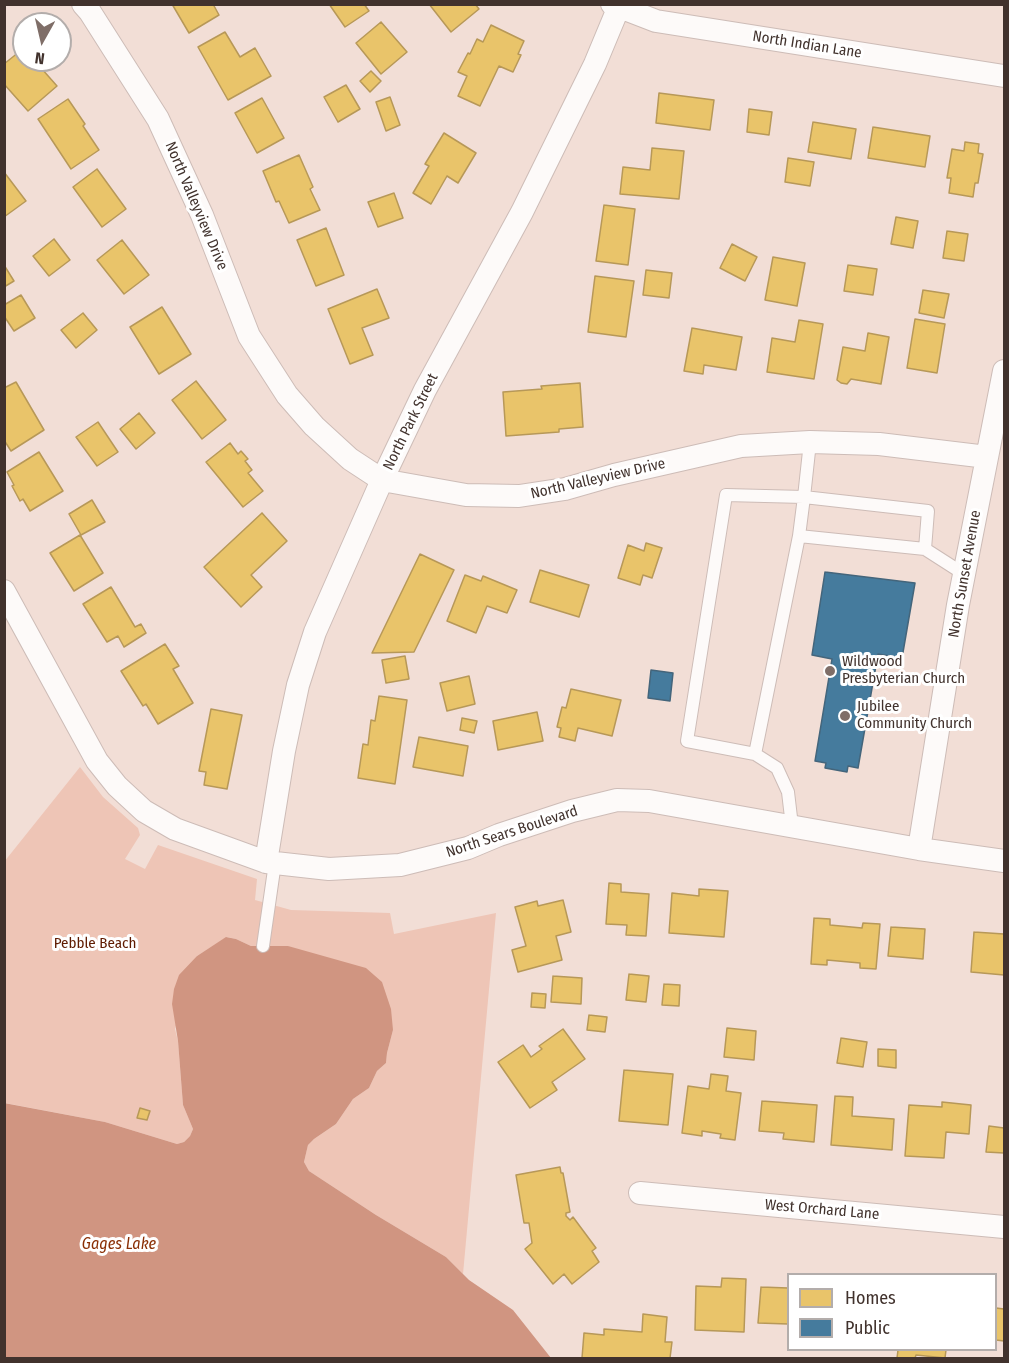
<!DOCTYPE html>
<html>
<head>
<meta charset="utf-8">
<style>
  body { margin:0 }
  #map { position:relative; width:1009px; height:1363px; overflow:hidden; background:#f2ded6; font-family:"Fira Sans Condensed",sans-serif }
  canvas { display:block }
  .frame { position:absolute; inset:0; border:6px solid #41322d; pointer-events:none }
  .legend { position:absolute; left:787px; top:1273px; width:210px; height:78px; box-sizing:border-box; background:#fff; border:2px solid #b3adab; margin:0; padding:8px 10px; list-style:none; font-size:18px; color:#41322d }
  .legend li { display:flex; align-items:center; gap:12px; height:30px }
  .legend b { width:30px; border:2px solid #b3adab }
  .north { position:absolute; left:12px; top:12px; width:60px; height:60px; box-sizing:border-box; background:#fff; border:2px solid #b3adab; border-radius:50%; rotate:188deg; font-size:16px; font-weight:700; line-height:24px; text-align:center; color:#41322d }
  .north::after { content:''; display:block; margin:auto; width:21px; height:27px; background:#7f6e68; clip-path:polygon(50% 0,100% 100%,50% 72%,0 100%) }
</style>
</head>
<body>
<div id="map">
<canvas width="1009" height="1363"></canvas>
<div class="frame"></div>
<ul class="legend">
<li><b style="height:16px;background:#e9c46a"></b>Homes</li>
<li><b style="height:16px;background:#457b9d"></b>Public</li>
</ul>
<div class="north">N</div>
</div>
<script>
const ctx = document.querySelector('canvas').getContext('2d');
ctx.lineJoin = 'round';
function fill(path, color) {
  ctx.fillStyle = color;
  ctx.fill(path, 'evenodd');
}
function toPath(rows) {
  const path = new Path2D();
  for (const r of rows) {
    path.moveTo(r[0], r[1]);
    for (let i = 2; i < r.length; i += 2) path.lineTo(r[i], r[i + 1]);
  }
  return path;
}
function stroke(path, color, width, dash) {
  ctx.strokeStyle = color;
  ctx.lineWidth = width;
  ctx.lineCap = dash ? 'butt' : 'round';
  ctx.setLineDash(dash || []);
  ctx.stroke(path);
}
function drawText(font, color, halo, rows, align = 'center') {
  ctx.font = font + ' "Fira Sans Condensed",sans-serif';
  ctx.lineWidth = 6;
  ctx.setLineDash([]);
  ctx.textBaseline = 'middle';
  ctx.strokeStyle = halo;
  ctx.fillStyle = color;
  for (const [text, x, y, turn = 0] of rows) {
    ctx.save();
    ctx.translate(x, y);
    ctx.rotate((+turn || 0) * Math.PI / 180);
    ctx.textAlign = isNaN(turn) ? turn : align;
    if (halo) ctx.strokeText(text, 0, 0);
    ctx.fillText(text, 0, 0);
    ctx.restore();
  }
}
fill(toPath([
  [80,767,103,797,138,828,140,835,125,859,145,869,158,845,257,879,255,900,291,910,390,913,394,934,496,913,463,1274,446,1257,376,1215,309,1171,304,1162,308,1145,314,1139,336,1124,353,1099,369,1088,377,1071,386,1063,387,1053,393,1030,288,946,251,946,236,939,227,937,197,956,175,1029,178,1041,183,1105,193,1129,190,1136,184,1142,177,1144,105,1122,5,1103,4,862]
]), '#eec5b6');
fill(toPath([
  [226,937,236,939,251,946,288,946,366,968,382,982,391,1009,393,1030,387,1053,386,1063,377,1071,369,1088,353,1099,336,1124,314,1139,308,1145,304,1162,309,1171,376,1215,446,1257,469,1280,513,1310,551,1358,5,1358,4,1103,105,1122,177,1144,184,1142,190,1136,193,1129,183,1105,178,1041,172,1004,174,989,179,975,197,956]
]), '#d09581');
const homes = toPath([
  [172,4,213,4,219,15,189,33,172,4],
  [329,4,364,4,369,11,345,27,329,4],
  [429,4,475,4,479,9,451,32,429,4],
  [381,22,407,52,381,74,356,43,381,22],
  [491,25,524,41,518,54,521,55,513,72,499,66,480,106,458,96,467,76,458,72,468,53,470,54,477,39,483,42,491,25],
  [225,32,240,57,255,48,271,76,228,100,198,47,225,32],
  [24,48,24,60,34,60,57,86,28,111,4,84,4,64,24,48],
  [371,71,381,81,370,92,360,81,371,71],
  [346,85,360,109,338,122,324,97,346,85],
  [659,93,714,100,710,130,656,123,659,93],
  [390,97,400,125,386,131,376,102,390,97],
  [262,98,284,138,257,153,235,113,262,98],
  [68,99,85,124,83,126,99,150,71,169,38,119,68,99],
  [749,109,772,112,769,135,747,132,749,109],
  [813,122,856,129,851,159,808,152,813,122],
  [873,127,930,136,925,167,868,158,873,127],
  [444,133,476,153,458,183,447,176,431,204,413,193,429,166,425,164,444,133],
  [965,142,979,144,978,153,983,154,978,183,975,183,973,197,949,193,951,178,947,178,952,149,964,151,965,142],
  [652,148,684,151,679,199,620,194,623,167,650,170,652,148],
  [299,155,313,187,310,189,320,210,289,223,279,201,276,202,263,171,299,155],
  [788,158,814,162,810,186,785,182,788,158],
  [97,169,126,209,102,227,73,187,97,169],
  [4,172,26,201,4,217,4,172],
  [394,193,403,218,378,227,368,202,394,193],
  [604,205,635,209,628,265,596,261,604,205],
  [896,217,918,221,913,248,891,244,896,217],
  [326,228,344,275,316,286,297,240,326,228],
  [947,231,968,234,964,261,943,258,947,231],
  [54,239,70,260,49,276,33,256,54,239],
  [122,240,149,275,124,294,97,260,122,240],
  [732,244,757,257,745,281,720,268,732,244],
  [773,257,805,263,797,306,765,300,773,257],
  [4,265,14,281,4,287,4,265],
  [848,265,877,269,873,295,844,291,848,265],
  [646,270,672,273,669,298,643,295,646,270],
  [595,276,634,281,626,337,588,332,595,276],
  [377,289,389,318,362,328,373,355,350,364,328,309,377,289],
  [923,290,949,294,944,318,919,313,923,290],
  [21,295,35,318,14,331,4,316,4,305,21,295],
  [162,307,191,354,159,374,130,327,162,307],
  [83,313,97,330,76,348,61,330,83,313],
  [915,319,945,324,937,373,907,368,915,319],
  [799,320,823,324,814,379,767,372,772,338,795,342,799,320],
  [692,328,742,337,736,370,704,365,703,374,684,371,692,328],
  [868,333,889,337,881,384,851,379,847,384,841,383,837,380,843,347,865,351,868,333],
  [196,381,226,420,202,439,172,400,196,381],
  [16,382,44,430,11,451,4,440,4,388,16,382],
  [580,383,583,427,559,429,559,432,506,436,503,392,542,389,541,386,580,383],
  [139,413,155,433,136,449,120,429,139,413],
  [98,422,118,452,97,466,76,437,98,422],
  [230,443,238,454,241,451,248,459,245,461,252,470,248,473,263,491,243,507,206,462,230,443],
  [39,452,63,491,30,511,23,499,20,501,12,486,14,485,7,472,39,452],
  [92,500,105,522,81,535,69,514,92,500],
  [262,513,287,541,251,575,262,587,241,607,204,567,262,513],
  [80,535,103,573,74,591,50,553,80,535],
  [646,543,662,548,652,578,643,575,640,585,618,578,628,545,644,551,646,543],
  [420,554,454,570,414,652,372,653,420,554],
  [540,570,589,585,579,617,530,602,540,570],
  [465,575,481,581,483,576,517,590,507,613,487,606,476,633,447,621,465,575],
  [111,587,135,627,141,624,146,633,124,647,118,636,107,642,83,604,111,587],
  [165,644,179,666,173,669,193,703,158,724,146,704,143,706,121,671,165,644],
  [405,656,409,679,386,683,382,660,405,656],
  [469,676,475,704,447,711,440,683,469,676],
  [571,689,621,700,612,736,578,728,575,741,559,737,561,728,557,727,562,707,566,708,571,689],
  [379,696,407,700,395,784,358,778,363,744,368,745,371,720,375,721,379,696],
  [211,709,242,715,227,789,204,785,206,772,199,771,211,709],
  [537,712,543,741,498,750,493,721,537,712],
  [462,718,477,721,474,733,460,730,462,718],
  [419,737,468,746,463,776,413,767,419,737],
  [609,883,621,884,621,892,649,894,646,936,626,935,627,925,606,924,609,883],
  [699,889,728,891,724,937,669,933,672,893,699,896,699,889],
  [563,900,571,932,556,936,562,960,518,972,512,950,526,946,515,907,537,901,538,906,563,900],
  [814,918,830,919,830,925,862,928,863,923,880,924,876,969,860,968,860,963,827,960,827,965,811,964,814,918],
  [891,927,925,929,923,959,888,956,891,927],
  [974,932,1004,934,1004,975,971,972,974,932],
  [629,974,649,976,646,1002,626,1000,629,974],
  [553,976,582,978,581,1004,551,1002,553,976],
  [664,984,680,985,679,1006,662,1005,664,984],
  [532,993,546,994,545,1008,531,1007,532,993],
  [589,1015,607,1017,605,1032,587,1030,589,1015],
  [727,1028,756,1031,754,1060,724,1057,727,1028],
  [563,1029,585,1059,552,1082,557,1090,530,1108,498,1062,523,1045,531,1057,542,1049,539,1046,563,1029],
  [841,1038,867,1042,863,1067,837,1063,841,1038],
  [878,1049,896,1050,896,1068,878,1066,878,1049],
  [624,1070,673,1074,668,1125,619,1121,624,1070],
  [711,1074,728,1076,726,1091,741,1093,735,1140,720,1138,721,1134,702,1131,702,1136,682,1133,688,1086,709,1089,711,1074],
  [835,1096,853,1097,852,1116,894,1119,892,1150,831,1145,835,1096],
  [762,1101,817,1105,814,1142,783,1139,784,1133,759,1131,762,1101],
  [942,1102,971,1105,969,1134,946,1132,944,1158,905,1156,909,1105,942,1107,942,1102],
  [140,1108,150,1111,147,1120,137,1118,140,1108],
  [989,1126,1004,1128,1004,1153,986,1152,989,1126],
  [560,1167,561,1173,563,1173,570,1212,566,1213,566,1216,570,1220,573,1217,596,1248,592,1251,599,1262,572,1284,564,1274,553,1284,525,1249,532,1243,529,1223,524,1223,516,1175,560,1167],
  [722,1278,746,1279,744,1332,695,1330,696,1286,721,1287,722,1278],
  [761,1287,788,1288,788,1324,758,1323,761,1287],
  [996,1308,1004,1309,1004,1341,996,1340,996,1308],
  [643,1314,667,1317,665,1342,672,1342,670,1358,582,1358,584,1333,604,1335,604,1329,642,1332,643,1314],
  [898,1350,946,1350,945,1358,916,1355,915,1358,897,1358,898,1350]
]);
fill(homes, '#e9c46a');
stroke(homes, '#b79858', 1.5);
const public = toPath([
  [825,572,915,583,902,658,878,654,858,768,848,766,847,772,825,768,826,763,815,761,832,659,812,655,825,572],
  [651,670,673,673,670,701,648,698,651,670]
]);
fill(public, '#457b9d');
stroke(public, '#44657b', 1.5);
const lane = toPath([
  [810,442,804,497,928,511,925,549,964,574],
  [799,536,925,549],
  [755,754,799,536,804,497,726,495,687,741,755,754,777,768,788,792,792,826],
  [263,946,275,863]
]);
const street = toPath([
  [83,4,90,12,158,119,202,215,249,336,287,395,314,426,350,459,382,480,466,495,519,496,565,489,614,475,741,446,810,442,879,444,987,457],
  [612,4,656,21,1004,76],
  [4,591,97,761,117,786,144,811,175,829,266,862,329,869,400,865,468,848,499,835,572,811,617,800,649,801,919,849,1004,861],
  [919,849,958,605,1004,371],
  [266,862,284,751,298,685,315,632,382,480,425,390,522,212,595,64,620,4],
  [640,1193,1004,1227]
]);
stroke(lane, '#cdbcb7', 14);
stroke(street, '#cdbcb7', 24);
stroke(lane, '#fdfaf9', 12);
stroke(street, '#fdfaf9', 22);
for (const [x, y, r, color] of [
  [830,671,6,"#7f6e68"],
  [845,716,6,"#7f6e68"]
]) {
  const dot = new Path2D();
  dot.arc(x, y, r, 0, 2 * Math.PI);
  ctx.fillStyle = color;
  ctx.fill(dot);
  stroke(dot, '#fff', 2);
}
drawText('15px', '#41322d', '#fff', [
  ["North Indian Lane",807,45,9],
  ["North Valleyview Drive",196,206,67],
  ["North Park Street",411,422,-64],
  ["North Valleyview Drive",598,479,-13],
  ["North Sunset Avenue",965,574,-80],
  ["North Sears Boulevard",512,832,-18],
  ["West Orchard Lane",822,1210,5]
]);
drawText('15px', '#41322d', '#fff', [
  ["Wildwood",842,662],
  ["Presbyterian Church",842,679],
  ["Jubilee",857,707],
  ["Community Church",857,724]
], 'left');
drawText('15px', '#5f1b00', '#fff', [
  ["Pebble Beach",95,944]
]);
drawText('italic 16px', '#8a2f05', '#fff', [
  ["Gages Lake",119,1245]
]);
</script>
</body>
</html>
